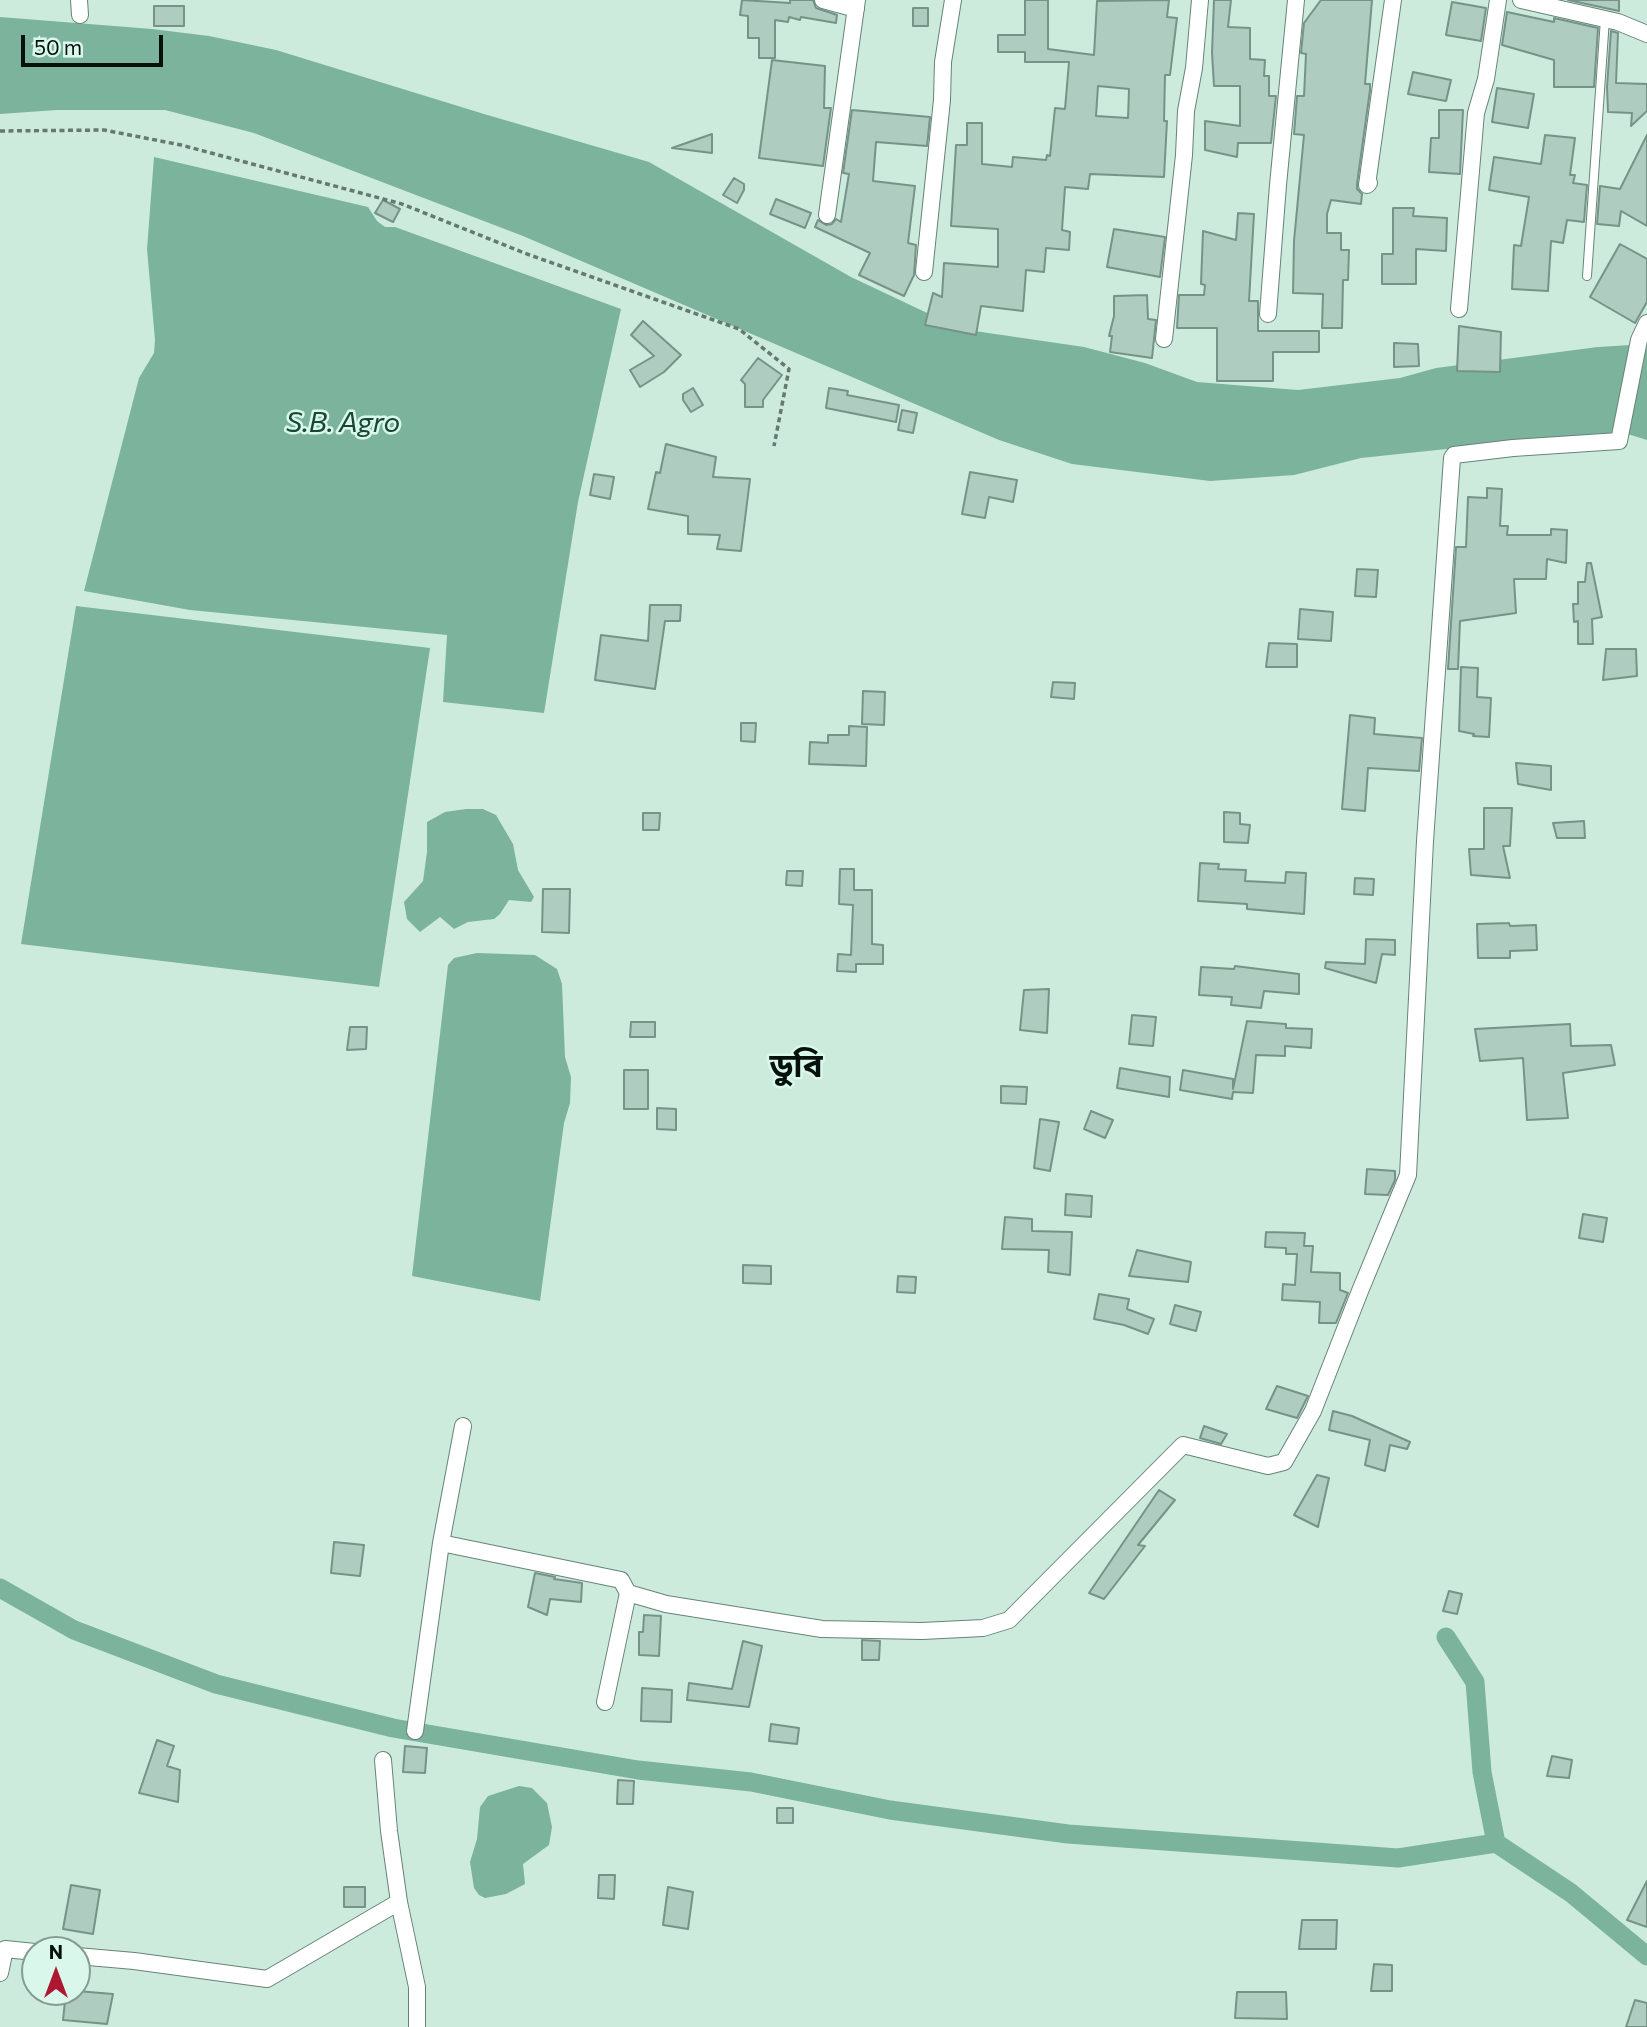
<!DOCTYPE html>
<html>
<head>
<meta charset="utf-8">
<style>
  body { margin:0 }
  #map { position:relative; width:1647px; height:2027px; overflow:hidden; background:#ccebdd; font-family:Commissioner,sans-serif }
  canvas { display:block }
  .north { position:absolute; left:21px; top:1936px; width:70px; height:70px; box-sizing:border-box; background:#d9f8eb; border:2px solid #859b92; border-radius:50%; rotate:0deg; font-size:19px; font-weight:700; line-height:28px; text-align:center; color:#06100c }
  .north::after { content:''; display:block; margin:auto; width:24px; height:32px; background:#ac1732; clip-path:polygon(50% 0,100% 100%,50% 72%,0 100%) }
  .scale { position:absolute; left:21px; top:35px; width:142px; height:32px; box-sizing:border-box; border:4px solid #06100c; border-top:0; padding-left:9px; font-size:21px; line-height:24px; white-space:nowrap; color:#06100c; -webkit-text-stroke:5px #d9f8eb; paint-order:stroke }
</style>
</head>
<body>
<div id="map">
<canvas width="1647" height="2027"></canvas>
<div class="north">N</div>
<div class="scale">50 m</div>
</div>
<script>
const ctx = document.querySelector('canvas').getContext('2d');
ctx.lineJoin = 'round';
function fill(path, color) {
  ctx.fillStyle = color;
  ctx.fill(path, 'evenodd');
}
function toPath(rows) {
  const path = new Path2D();
  for (const r of rows) {
    path.moveTo(r[0], r[1]);
    for (let i = 2; i < r.length; i += 2) path.lineTo(r[i], r[i + 1]);
  }
  return path;
}
function stroke(path, color, width, dash) {
  ctx.strokeStyle = color;
  ctx.lineWidth = width;
  ctx.lineCap = dash ? 'butt' : 'round';
  ctx.setLineDash(dash || []);
  ctx.stroke(path);
}
function drawText(font, color, halo, rows, align = 'center') {
  ctx.font = font + ' Commissioner,"Noto Sans Bengali",sans-serif';
  ctx.lineWidth = 5;
  ctx.setLineDash([]);
  ctx.textBaseline = 'middle';
  ctx.strokeStyle = halo;
  ctx.fillStyle = color;
  for (const [text, x, y, turn = 0] of rows) {
    ctx.save();
    ctx.translate(x, y);
    ctx.rotate((+turn || 0) * Math.PI / 180);
    ctx.textAlign = isNaN(turn) ? turn : align;
    if (halo) ctx.strokeText(text, 0, 0);
    ctx.fillText(text, 0, 0);
    ctx.restore();
  }
}
fill(toPath([
  [0,17,152,29,209,36,276,50,484,114,649,162,851,277,961,329,1084,347,1145,363,1197,382,1298,390,1400,378,1436,368,1598,347,1647,344,1647,440,1631,435,1609,433,1551,438,1361,458,1294,475,1210,481,1072,464,999,440,523,236,254,133,165,110,57,110,0,114],
  [154,157,368,207,377,221,385,227,395,227,621,309,578,502,544,713,443,702,447,635,190,610,84,591,139,378,154,353,155,340,147,249],
  [76,606,430,648,379,987,21,944],
  [466,809,483,809,496,815,513,844,518,870,534,897,531,902,509,900,500,914,494,919,468,922,454,929,440,917,420,932,407,919,404,902,423,881,427,852,427,822,445,812],
  [477,953,535,955,557,969,562,984,565,1057,571,1077,570,1103,564,1123,540,1301,412,1276,448,965,454,958],
  [519,1786,532,1788,547,1803,552,1827,549,1845,523,1864,525,1884,506,1894,485,1898,479,1895,474,1888,470,1862,477,1839,480,1807,488,1796]
]), '#7bb39d');
stroke(toPath([
  [0,1588,74,1630,216,1684,393,1728,638,1770,751,1782,890,1810,1068,1834,1398,1858,1496,1843,1571,1893,1647,1956],
  [1446,1637,1475,1682,1482,1772,1496,1843]
]), '#7bb39d', 19);
const building = toPath([
  [742,0,790,3,790,0,813,0,816,8,837,15,836,23,801,17,800,20,789,17,788,22,775,20,775,58,759,58,759,38,748,38,748,16,740,15,742,0],
  [1025,0,1048,0,1048,49,1094,55,1097,1,1169,0,1167,17,1177,18,1170,75,1165,75,1164,121,1167,121,1164,177,1090,174,1088,189,1065,187,1062,230,1070,232,1069,250,1046,248,1044,272,1026,270,1023,311,981,306,976,335,925,325,933,293,942,297,944,263,998,267,998,229,951,226,956,145,967,145,967,123,982,123,982,164,1012,167,1013,157,1046,160,1047,155,1050,156,1055,108,1065,109,1069,62,1025,62,1025,52,998,52,998,35,1025,35,1025,0],
  [1098,86,1129,89,1128,118,1096,116,1098,86],
  [1214,0,1231,0,1228,27,1250,28,1250,59,1265,60,1264,76,1269,76,1269,96,1276,96,1271,143,1238,143,1237,157,1205,150,1205,121,1240,126,1240,86,1214,86,1212,53,1214,0],
  [1321,0,1372,0,1365,84,1370,84,1370,90,1357,184,1357,189,1362,194,1361,204,1331,200,1327,214,1327,233,1341,233,1341,250,1349,250,1348,280,1343,280,1342,328,1322,328,1323,294,1293,293,1294,241,1304,135,1294,134,1297,96,1304,96,1306,54,1301,53,1304,23,1321,0],
  [1568,0,1619,0,1619,11,1568,0],
  [1452,2,1486,8,1481,41,1446,35,1452,2],
  [154,6,184,6,184,26,154,26,154,6],
  [913,8,928,8,928,26,913,26,913,8],
  [1507,12,1554,22,1554,18,1598,28,1594,87,1554,87,1554,60,1502,45,1507,12],
  [1611,31,1618,33,1616,83,1647,84,1647,111,1631,126,1632,113,1608,112,1607,87,1611,31],
  [772,60,825,66,824,108,831,108,823,166,759,158,772,60],
  [1413,72,1451,80,1446,101,1408,94,1413,72],
  [1497,88,1534,94,1528,128,1492,122,1497,88],
  [852,110,930,117,927,146,876,142,873,181,915,186,908,243,916,245,914,275,904,296,859,275,870,253,815,227,818,220,826,225,832,224,836,219,841,222,849,174,843,173,852,110],
  [1439,110,1463,110,1460,174,1429,172,1431,138,1439,138,1439,110],
  [712,134,712,153,672,148,712,134],
  [1545,135,1575,138,1570,175,1575,175,1573,183,1587,185,1584,222,1567,220,1563,243,1551,241,1548,291,1512,289,1514,245,1521,246,1529,197,1489,190,1494,157,1541,164,1545,135],
  [1647,135,1647,226,1621,211,1619,226,1597,224,1600,186,1620,189,1647,135],
  [734,178,744,184,744,190,737,203,723,195,734,178],
  [776,199,811,213,805,228,770,214,776,199],
  [383,200,400,209,393,222,375,213,383,200],
  [1393,208,1414,208,1413,216,1447,218,1446,251,1416,249,1416,284,1382,284,1382,254,1393,254,1393,208],
  [1238,213,1254,214,1249,301,1258,301,1258,331,1319,331,1319,352,1273,352,1273,381,1217,381,1217,328,1177,328,1179,295,1204,295,1205,285,1201,284,1203,231,1236,240,1238,213],
  [1114,229,1165,237,1160,277,1107,267,1114,229],
  [1620,244,1647,259,1647,302,1635,323,1590,297,1620,244],
  [1147,295,1148,319,1156,320,1152,358,1110,352,1112,336,1109,336,1114,316,1114,296,1147,295],
  [643,321,681,355,664,372,640,387,630,370,654,356,631,335,643,321],
  [1459,326,1501,332,1500,372,1457,371,1459,326],
  [1394,343,1418,344,1419,366,1394,367,1394,343],
  [758,358,782,375,763,400,763,407,745,407,745,384,741,380,758,358],
  [693,388,703,405,691,412,683,400,683,394,693,388],
  [829,388,848,391,847,395,899,405,896,422,826,408,829,388],
  [902,410,917,413,913,433,898,430,902,410],
  [666,444,716,457,713,477,750,479,741,551,717,549,720,535,688,534,688,516,648,509,656,472,660,473,666,444],
  [970,472,1017,480,1013,502,989,497,985,518,962,514,970,472],
  [594,474,614,477,610,499,590,495,594,474],
  [1487,488,1502,489,1500,526,1508,526,1507,535,1551,535,1551,529,1567,530,1566,563,1547,559,1546,579,1514,579,1516,613,1460,621,1458,669,1448,669,1456,547,1466,547,1468,497,1487,498,1487,488],
  [1587,563,1591,563,1602,617,1592,619,1593,644,1578,644,1578,621,1574,622,1573,604,1578,604,1578,582,1585,582,1587,563],
  [1357,569,1378,570,1376,597,1355,596,1357,569],
  [650,605,681,605,680,621,665,621,655,689,595,680,601,635,648,641,650,605],
  [1300,609,1333,612,1331,641,1298,639,1300,609],
  [1269,643,1297,644,1297,667,1266,667,1269,643],
  [1606,649,1636,649,1637,676,1603,680,1606,649],
  [1461,667,1478,668,1477,697,1491,698,1489,737,1473,736,1474,734,1459,731,1461,667],
  [1053,682,1075,683,1074,699,1051,697,1053,682],
  [863,691,885,692,884,725,862,724,863,691],
  [1350,715,1375,718,1374,734,1422,738,1419,771,1368,768,1365,811,1342,809,1350,715],
  [741,723,756,723,755,742,741,741,741,723],
  [849,726,867,727,866,766,809,764,810,742,828,743,828,735,849,735,849,726],
  [1516,763,1551,766,1551,790,1518,784,1516,763],
  [1484,808,1512,808,1510,846,1503,846,1510,878,1471,875,1469,849,1484,849,1484,808],
  [1224,812,1240,813,1240,824,1250,825,1248,843,1224,842,1224,812],
  [643,813,660,813,659,830,643,830,643,813],
  [1584,821,1585,838,1557,838,1553,823,1584,821],
  [1200,863,1219,864,1218,869,1246,870,1245,881,1285,883,1286,872,1306,873,1304,914,1247,909,1247,904,1198,901,1200,863],
  [840,869,854,869,854,890,872,890,872,944,883,945,883,964,856,964,856,972,837,971,838,954,851,955,853,905,839,904,840,869],
  [787,871,803,871,802,886,786,885,787,871],
  [1355,878,1374,879,1373,895,1354,894,1355,878],
  [543,889,570,889,569,933,542,932,543,889],
  [1509,923,1510,926,1536,925,1537,950,1510,951,1510,958,1478,958,1477,924,1509,923],
  [1366,939,1395,940,1395,955,1382,954,1376,983,1325,968,1326,962,1365,964,1366,939],
  [1235,966,1299,974,1299,994,1264,991,1261,1008,1231,1005,1232,997,1199,995,1201,967,1234,969,1235,966],
  [1049,989,1047,1033,1020,1030,1024,990,1049,989],
  [1132,1015,1156,1017,1153,1046,1129,1044,1132,1015],
  [1247,1021,1286,1024,1286,1028,1312,1029,1311,1048,1285,1046,1285,1056,1256,1055,1253,1093,1233,1092,1232,1099,1180,1090,1183,1070,1233,1079,1233,1089,1247,1021],
  [631,1022,655,1022,655,1037,630,1037,631,1022],
  [1570,1024,1571,1046,1611,1045,1615,1065,1563,1073,1568,1118,1527,1120,1523,1058,1480,1061,1475,1029,1570,1024],
  [350,1027,367,1027,366,1049,347,1050,350,1027],
  [1120,1068,1170,1077,1169,1097,1117,1088,1120,1068],
  [624,1070,648,1070,648,1109,624,1109,624,1070],
  [1001,1086,1027,1087,1026,1104,1001,1103,1001,1086],
  [657,1108,676,1109,676,1130,657,1129,657,1108],
  [1091,1111,1113,1120,1105,1138,1084,1129,1091,1111],
  [1040,1119,1059,1122,1050,1171,1034,1168,1040,1119],
  [1367,1169,1395,1171,1395,1180,1388,1195,1365,1194,1367,1169],
  [1066,1194,1092,1196,1091,1217,1065,1215,1066,1194],
  [1583,1214,1607,1218,1603,1242,1579,1238,1583,1214],
  [1005,1217,1032,1219,1032,1231,1072,1232,1070,1275,1048,1272,1049,1250,1002,1249,1005,1217],
  [1266,1232,1305,1233,1304,1246,1313,1246,1311,1272,1340,1273,1340,1290,1348,1293,1336,1323,1319,1323,1320,1302,1282,1300,1283,1284,1295,1285,1297,1254,1286,1254,1286,1248,1265,1247,1266,1232],
  [1137,1250,1191,1262,1188,1282,1129,1276,1137,1250],
  [743,1265,771,1266,771,1284,743,1283,743,1265],
  [898,1276,916,1277,915,1293,897,1292,898,1276],
  [1099,1294,1129,1299,1127,1309,1154,1319,1148,1334,1124,1325,1094,1319,1099,1294],
  [1175,1305,1201,1312,1196,1331,1170,1324,1175,1305],
  [1277,1386,1308,1396,1297,1418,1266,1409,1277,1386],
  [1333,1411,1352,1416,1410,1442,1407,1449,1390,1445,1385,1471,1365,1465,1370,1440,1329,1430,1333,1411],
  [1204,1426,1227,1434,1221,1444,1200,1438,1204,1426],
  [1317,1475,1329,1478,1318,1527,1294,1515,1317,1475],
  [1159,1490,1175,1500,1138,1545,1145,1546,1104,1599,1089,1593,1159,1490],
  [334,1542,364,1545,360,1576,331,1573,334,1542],
  [535,1573,555,1577,554,1579,582,1583,581,1602,550,1599,547,1615,528,1607,535,1573],
  [1449,1591,1462,1594,1457,1614,1443,1611,1449,1591],
  [644,1615,661,1616,659,1656,639,1655,639,1632,643,1632,644,1615],
  [862,1640,880,1641,879,1660,862,1660,862,1640],
  [743,1641,762,1646,749,1707,687,1700,689,1683,732,1689,743,1641],
  [642,1688,672,1690,671,1722,641,1721,642,1688],
  [771,1724,799,1728,797,1744,769,1741,771,1724],
  [157,1740,174,1746,167,1766,180,1770,178,1802,139,1793,157,1740],
  [405,1746,427,1748,425,1773,403,1772,405,1746],
  [1552,1756,1572,1760,1569,1778,1547,1776,1552,1756],
  [618,1780,634,1781,633,1804,617,1804,618,1780],
  [777,1808,793,1808,793,1823,777,1823,777,1808],
  [599,1875,615,1875,614,1899,598,1898,599,1875],
  [1647,1881,1647,1927,1627,1920,1647,1881],
  [71,1885,100,1890,93,1934,63,1929,71,1885],
  [344,1887,365,1887,365,1907,344,1907,344,1887],
  [668,1887,693,1892,688,1929,663,1925,668,1887],
  [1302,1920,1337,1920,1336,1949,1299,1949,1302,1920],
  [1374,1964,1392,1965,1392,1991,1371,1991,1374,1964],
  [77,1991,113,1994,107,2024,63,2020,66,1992,77,1991],
  [1237,1992,1286,1992,1287,2019,1235,2018,1237,1992],
  [1635,2000,1647,2003,1647,2027,1626,2027,1635,2000]
]);
fill(building, '#aeccbf');
stroke(building, '#769387', 2);
const lane = toPath([
  [1587,276,1605,19]
]);
const street = toPath([
  [79,0,80,15],
  [823,0,856,9],
  [1521,0,1618,22,1647,34],
  [1369,183,1367,185,1393,0],
  [827,215,857,0],
  [924,272,942,100,943,62,953,0],
  [1459,309,1476,113,1486,79,1498,0],
  [1268,314,1278,185,1296,0],
  [1164,339,1184,155,1186,111,1194,68,1200,0],
  [441,1543,621,1580,628,1593,605,1702],
  [628,1593,666,1604,822,1629,922,1631,983,1628,1009,1620,1183,1445,1268,1466,1284,1462,1313,1411,1360,1291,1408,1175,1425,841,1452,458,1454,455,1513,448,1619,441,1639,340,1647,323],
  [415,1731,441,1543,463,1426],
  [399,1902,417,1987,417,2027],
  [77,1956,134,1961,267,1979,399,1902,389,1831,383,1760],
  [0,1973,5,1949,35,1952]
]);
stroke(lane, '#678378', 10);
stroke(street, '#678378', 18);
stroke(toPath([
  [0,131,104,130,181,145,402,204,527,254,739,329,789,369,774,446]
]), '#657970', 3.5, [5, 3.5]);
stroke(lane, '#fff', 8);
stroke(street, '#fff', 16);
drawText('italic 28px', '#184737', '#d9f8eb', [
  ["S.B. Agro",343,423]
]);
drawText('bold 33px', '#06100c', '#d9f8eb', [
  ["ডুবি",796,1066]
]);
</script>
</body>
</html>
